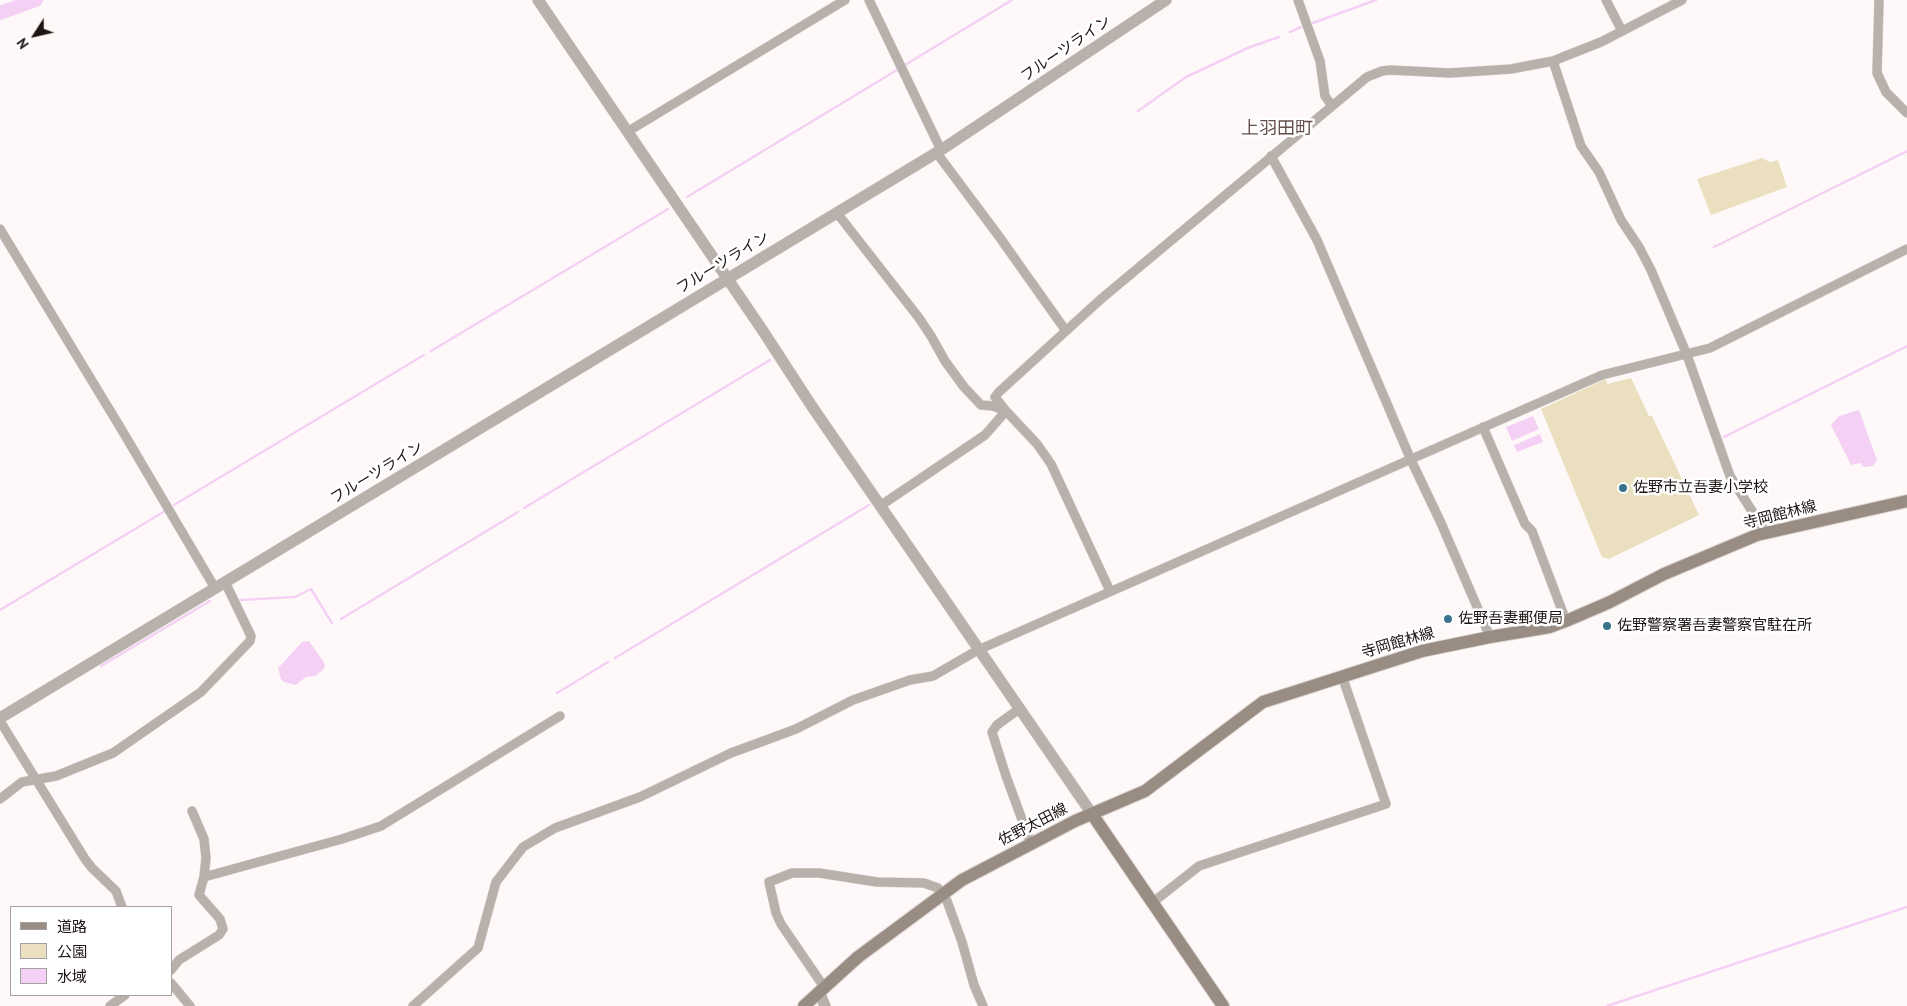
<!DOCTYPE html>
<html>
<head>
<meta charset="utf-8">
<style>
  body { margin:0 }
  #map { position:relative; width:1907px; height:1006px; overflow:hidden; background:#fef9f8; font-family:"PT Sans","Noto Sans JP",sans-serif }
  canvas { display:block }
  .legend { position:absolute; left:10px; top:906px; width:162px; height:90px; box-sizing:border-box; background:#fff; border:1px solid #a5a1a1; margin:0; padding:6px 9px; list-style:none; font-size:15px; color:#1d1413 }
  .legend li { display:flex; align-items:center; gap:10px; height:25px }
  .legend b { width:25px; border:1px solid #a5a1a1 }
  .north { position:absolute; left:10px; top:10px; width:50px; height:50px; -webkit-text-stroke:4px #fff; paint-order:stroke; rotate:235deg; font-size:14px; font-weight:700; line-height:20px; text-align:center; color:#1d1413 }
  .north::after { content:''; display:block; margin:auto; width:18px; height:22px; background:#1d1413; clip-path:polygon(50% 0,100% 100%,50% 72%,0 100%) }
</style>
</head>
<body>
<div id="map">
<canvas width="1907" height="1006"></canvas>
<ul class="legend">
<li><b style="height:6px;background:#988c83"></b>道路</li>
<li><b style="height:14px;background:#eae0bf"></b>公園</li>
<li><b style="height:14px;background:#f5d0f5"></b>水域</li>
</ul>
<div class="north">N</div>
</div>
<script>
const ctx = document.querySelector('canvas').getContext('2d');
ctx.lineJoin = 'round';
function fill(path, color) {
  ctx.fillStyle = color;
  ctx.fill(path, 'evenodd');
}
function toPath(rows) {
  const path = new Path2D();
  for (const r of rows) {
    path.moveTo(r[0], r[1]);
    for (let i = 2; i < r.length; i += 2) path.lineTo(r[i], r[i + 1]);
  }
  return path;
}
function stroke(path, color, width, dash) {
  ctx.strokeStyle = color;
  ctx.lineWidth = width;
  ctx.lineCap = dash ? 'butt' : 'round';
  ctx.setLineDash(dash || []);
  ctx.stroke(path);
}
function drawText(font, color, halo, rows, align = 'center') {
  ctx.font = font + ' "PT Sans","Noto Sans JP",sans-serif';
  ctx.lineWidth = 5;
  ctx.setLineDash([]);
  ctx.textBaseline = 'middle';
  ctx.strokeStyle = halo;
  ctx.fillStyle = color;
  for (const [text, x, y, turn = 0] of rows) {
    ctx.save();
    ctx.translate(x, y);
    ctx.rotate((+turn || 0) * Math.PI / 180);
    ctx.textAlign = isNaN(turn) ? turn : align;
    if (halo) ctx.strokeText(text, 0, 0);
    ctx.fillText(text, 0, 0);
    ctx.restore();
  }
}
fill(toPath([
  [1762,158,1770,162,1778,160,1787,187,1711,215,1697,179],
  [1631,378,1649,416,1652,416,1699,515,1609,559,1602,557,1541,409,1606,379,1607,384]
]), '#eae0bf');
fill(toPath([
  [1859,410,1877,460,1873,466,1864,467,1860,463,1851,465,1831,425,1839,416],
  [1533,416,1539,429,1512,441,1506,427],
  [1540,434,1543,442,1517,452,1514,445],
  [309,641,323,661,325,666,323,670,315,676,306,677,296,685,284,682,281,679,278,668,302,642]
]), '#f5d0f5');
stroke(toPath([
  [1313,23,1376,0],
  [1290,32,1301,27],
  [905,65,1012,0],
  [1138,111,1186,77,1250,47,1279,37],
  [687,197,897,70],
  [1714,247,1907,151],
  [431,351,668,209],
  [1724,437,1907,346],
  [174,505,424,355],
  [524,508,770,360],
  [240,600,295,597,311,589,332,623],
  [0,610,165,511],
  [341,619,518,512],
  [615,658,869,505],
  [101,666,210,601],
  [557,693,608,662],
  [1607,1006,1907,907]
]), '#f5d0f5', 2.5);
stroke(toPath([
  [0,13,36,0]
]), '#f5d0f5', 14);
const minor = toPath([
  [869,0,941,150],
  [1298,0,1320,61,1325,96,1332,106],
  [1606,0,1622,31],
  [1879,0,1877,73,1886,92,1907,113],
  [1553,61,1581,146,1599,172,1621,220,1639,247,1651,270,1687,355,1730,476,1762,527,1764,533],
  [627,132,845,0],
  [936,152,998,235,1066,331],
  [1271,156,1317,240,1411,460,1441,523,1490,637],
  [837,213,919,318,931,336,945,361,964,387,981,405,993,406,1006,411,1037,444,1051,464,1110,591],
  [0,229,123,432,215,588],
  [1483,427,1525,524,1532,531,1566,621],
  [880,506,985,435,1006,411,995,397,999,392,1101,299,1367,77,1382,71,1390,70,1450,73,1511,69,1553,61,1601,42,1682,0],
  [1019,709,997,725,992,732,1006,776,1031,844],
  [0,721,85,859,92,868,116,891,122,907],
  [0,799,22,782,56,776,113,753,201,692,250,641,251,636,225,582],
  [204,877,342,839,381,826,560,716],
  [1152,903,1199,866,1386,804,1342,676],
  [171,970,179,960,219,935,223,929,220,919,199,895,204,877,206,858,204,839,192,811],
  [171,983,190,1006],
  [824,987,781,924,776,913,769,882,792,873,819,873,877,882,924,883,938,888,947,901,962,942,974,985,983,1006],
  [110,1006,125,995],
  [413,1006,478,948,496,882,523,847,555,828,640,797,731,753,796,729,853,700,910,680,933,676,978,650,1602,375,1710,348,1907,249]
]);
const tertiary = toPath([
  [538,0,763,331,811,405,1092,814],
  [0,718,941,150,1166,0],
  [819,992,825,1006]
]);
const secondary = toPath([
  [1092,814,1223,1006],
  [804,1006,858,957,962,880,1075,821,1145,791,1263,702,1422,651,1490,637,1550,627,1566,621,1610,602,1664,574,1757,535,1907,501]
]);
stroke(minor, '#dad4d3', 10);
stroke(tertiary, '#dad4d3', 12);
stroke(secondary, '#dad4d3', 14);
stroke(minor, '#b8b0aa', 9);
stroke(tertiary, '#b8b0aa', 11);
stroke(secondary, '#988c83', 12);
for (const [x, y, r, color] of [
  [1623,488,5,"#3a728c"],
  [1448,619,5,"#3a728c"],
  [1607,626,5,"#3a728c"]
]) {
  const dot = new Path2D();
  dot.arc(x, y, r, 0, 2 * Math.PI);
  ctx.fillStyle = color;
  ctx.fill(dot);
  stroke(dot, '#fff', 2);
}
drawText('15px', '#1d1413', '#fff', [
  ["フルーツライン",1066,49,-34],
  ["フルーツライン",723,263,-31],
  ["フルーツライン",377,473,-31],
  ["寺岡館林線",1780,515,-14],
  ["寺岡館林線",1398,643,-16],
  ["佐野太田線",1033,825,-27]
]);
drawText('15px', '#1d1413', '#fff', [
  ["佐野市立吾妻小学校",1633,488],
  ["佐野吾妻郵便局",1458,619],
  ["佐野警察署吾妻警察官駐在所",1617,626]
], 'left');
drawText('18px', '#65504d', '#fff', [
  ["上羽田町",1277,129]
]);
</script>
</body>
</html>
